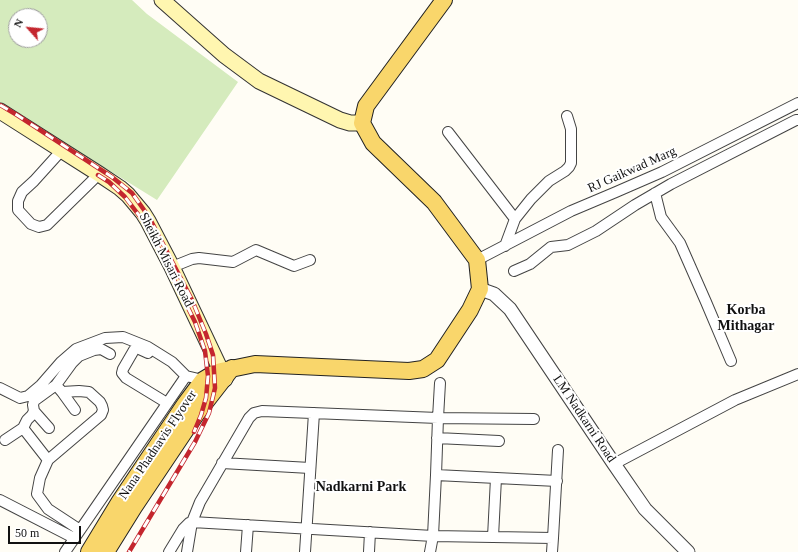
<!DOCTYPE html>
<html>
<head>
<meta charset="utf-8">
<style>
  body { margin:0 }
  #map { position:relative; width:798px; height:552px; overflow:hidden; background:#fffdf5; font-family:"Times New Roman",serif }
  canvas { display:block }
  .north { position:absolute; left:8px; top:8px; width:40px; height:40px; box-sizing:border-box; background:#fff; border:1px solid #a0a0a0; border-radius:50%; rotate:297deg; font-size:11px; font-weight:700; line-height:16px; text-align:center; color:#111 }
  .north::after { content:''; display:block; margin:auto; width:14px; height:18px; background:#c4262e; clip-path:polygon(50% 0,100% 100%,50% 72%,0 100%) }
  .scale { position:absolute; left:8px; top:526px; width:73px; height:18px; box-sizing:border-box; border:2px solid #111; border-top:0; padding-left:5px; font-size:12px; line-height:14px; white-space:nowrap; color:#111; -webkit-text-stroke:3px #fff; paint-order:stroke }
</style>
</head>
<body>
<div id="map">
<canvas width="798" height="552"></canvas>
<div class="north">N</div>
<div class="scale">50 m</div>
</div>
<script>
const ctx = document.querySelector('canvas').getContext('2d');
ctx.lineJoin = 'round';
function fill(path, color) {
  ctx.fillStyle = color;
  ctx.fill(path, 'evenodd');
}
function toPath(rows) {
  const path = new Path2D();
  for (const r of rows) {
    path.moveTo(r[0], r[1]);
    for (let i = 2; i < r.length; i += 2) path.lineTo(r[i], r[i + 1]);
  }
  return path;
}
function stroke(path, color, width, dash) {
  ctx.strokeStyle = color;
  ctx.lineWidth = width;
  ctx.lineCap = dash ? 'butt' : 'round';
  ctx.setLineDash(dash || []);
  ctx.stroke(path);
}
function drawText(font, color, halo, rows, align = 'center') {
  ctx.font = font + ' "Times New Roman",serif';
  ctx.lineWidth = 4;
  ctx.setLineDash([]);
  ctx.textBaseline = 'middle';
  ctx.strokeStyle = halo;
  ctx.fillStyle = color;
  for (const [text, x, y, turn = 0] of rows) {
    ctx.save();
    ctx.translate(x, y);
    ctx.rotate((+turn || 0) * Math.PI / 180);
    ctx.textAlign = isNaN(turn) ? turn : align;
    if (halo) ctx.strokeText(text, 0, 0);
    ctx.fillText(text, 0, 0);
    ctx.restore();
  }
}
fill(toPath([
  [0,0,132,0,147,14,238,82,157,200,0,103],
  [16,16,40,16,40,40,16,40]
]), '#d5ebbd');
const minor = toPath([
  [448,132,515,219],
  [62,150,34,181,22,192,18,201,18,210,31,224,39,227,47,225,99,174],
  [655,193,661,217,680,243,706,302,731,361],
  [505,246,515,219,531,199,549,181,565,171,569,167,571,163,571,129,567,116],
  [477,260,571,211,616,192,662,172,798,103],
  [172,267,192,259,199,258,233,262,256,250,294,266,310,260],
  [514,271,530,264,551,247,568,245,596,231,635,205,671,184,796,120,798,120],
  [148,353,137,348,134,350,123,369,122,373,126,378,167,403],
  [440,383,438,418,534,419],
  [56,385,72,363,79,356,94,350,101,349,110,354],
  [0,388,20,398,28,396,41,385,61,362,76,349,105,338,123,337,148,347,172,362,186,376,203,380,206,384],
  [62,392,75,410],
  [34,411,49,428],
  [437,438,499,441],
  [5,440,23,428],
  [48,460,23,428,27,420,32,415,34,411,33,405,34,401,56,385,62,392,79,391,89,392,100,402,102,406,103,410,101,415,48,460,40,478,37,494,48,509,80,530],
  [222,463,310,468],
  [614,464,735,400,798,374],
  [436,475,557,481],
  [0,500,74,538],
  [493,537,496,478],
  [553,538,558,450],
  [65,552,186,376],
  [169,552,183,529,189,523,192,522,433,536,553,538,552,552],
  [187,552,192,522,200,502,249,418,254,413,262,411,438,418,436,475,433,536,430,552],
  [246,552,248,525],
  [305,552,314,413],
  [369,552,370,532]
]);
const tertiary = toPath([
  [480,289,494,294,510,309,614,464,645,509,688,552]
]);
const secondary = toPath([
  [162,0,224,55,259,81,340,120,350,123,362,123],
  [0,111,99,174,120,188,128,195,143,213,148,221,172,267,225,379]
]);
const primary = toPath([
  [89,552,120,501,185,404,203,380,213,374,221,371,255,364,409,371,423,369,437,360,470,310,480,289,477,260,434,202,373,143,362,123,366,106,444,0],
  [106,552,134,507,197,413,232,368]
]);
stroke(minor, '#444', 12);
stroke(tertiary, '#444', 15);
stroke(secondary, '#333', 17);
stroke(primary, '#222', 18);
stroke(minor, '#fff', 10);
stroke(tertiary, '#fff', 13);
stroke(secondary, '#fff6b0', 15);
stroke(primary, '#f9d66b', 16);
const rail = toPath([
  [0,105,17,115,112,177,132,193,149,217,192,300,206,334,213,355,215,388,209,413,195,442,129,552],
  [98,175,109,182,125,197,144,222,157,245,195,322,205,351,208,376,206,398,201,415,194,432]
]);
stroke(rail, '#c4262e', 4.5);
stroke(rail, '#fff', 3, [9]);
drawText('13px', '#111', '#fff', [
  ["RJ Gaikwad Marg",632,170,-24],
  ["Sheikh Misari Road",166,260,63],
  ["LM Nadkarni Road",584,419,56],
  ["Nana Phadnavis Flyover",158,445,-56]
]);
drawText('bold 14px', '#111', '#fff', [
  ["Korba",746,310],
  ["Mithagar",746,326],
  ["Nadkarni Park",361,487]
]);
</script>
</body>
</html>
